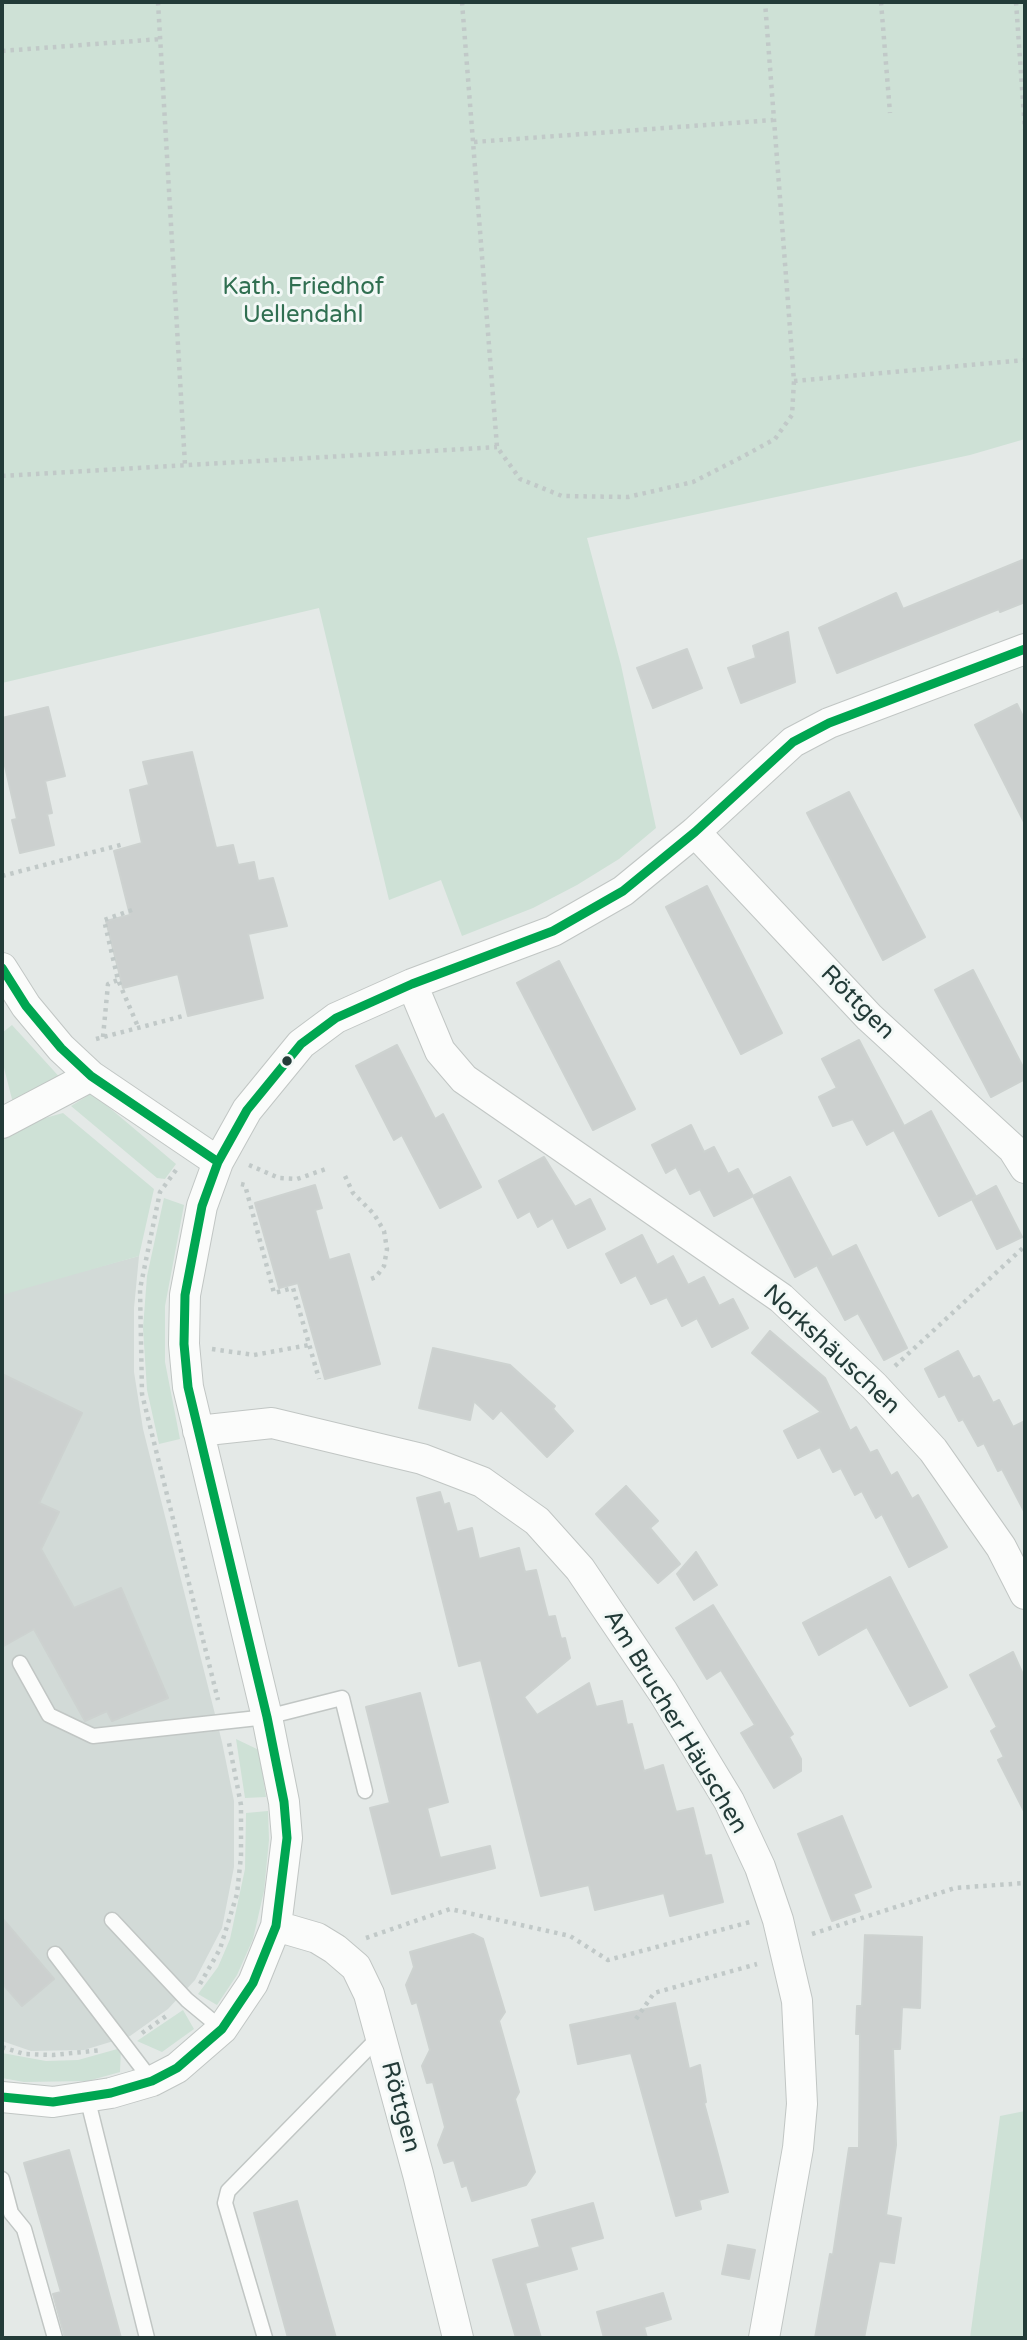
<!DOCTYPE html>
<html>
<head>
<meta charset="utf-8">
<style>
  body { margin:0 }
  #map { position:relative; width:1027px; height:2340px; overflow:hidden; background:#e4e9e7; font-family:"Varela Round",sans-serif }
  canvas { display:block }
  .frame { position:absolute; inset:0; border:4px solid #233b38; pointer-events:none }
</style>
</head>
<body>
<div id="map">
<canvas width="1027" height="2340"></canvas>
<div class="frame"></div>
</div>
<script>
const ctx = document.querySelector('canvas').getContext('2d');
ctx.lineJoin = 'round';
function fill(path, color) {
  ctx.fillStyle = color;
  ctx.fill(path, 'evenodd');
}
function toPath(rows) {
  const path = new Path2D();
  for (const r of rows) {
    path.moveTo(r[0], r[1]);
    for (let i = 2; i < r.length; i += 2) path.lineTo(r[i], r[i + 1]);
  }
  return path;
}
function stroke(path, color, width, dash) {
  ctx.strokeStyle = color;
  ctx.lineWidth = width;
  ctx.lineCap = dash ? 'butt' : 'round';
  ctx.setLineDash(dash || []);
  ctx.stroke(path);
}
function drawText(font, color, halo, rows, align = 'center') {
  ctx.font = font + ' "Varela Round",sans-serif';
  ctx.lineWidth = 6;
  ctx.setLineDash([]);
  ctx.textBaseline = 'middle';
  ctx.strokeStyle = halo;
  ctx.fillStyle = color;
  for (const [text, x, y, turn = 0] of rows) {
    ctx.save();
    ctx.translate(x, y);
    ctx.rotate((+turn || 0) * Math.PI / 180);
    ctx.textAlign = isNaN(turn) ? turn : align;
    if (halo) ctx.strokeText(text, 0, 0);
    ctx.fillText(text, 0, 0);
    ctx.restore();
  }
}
fill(toPath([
  [139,1256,134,1308,134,1372,143,1429,222,1742,234,1801,234,1867,222,1928,195,1980,168,2009,130,2036,84,2050,31,2051,2,2041,2,1293]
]), '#d2dad7');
fill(toPath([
  [2,2,1025,2,1025,439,970,455,587,538,621,665,656,828,619,859,577,885,533,908,462,936,441,880,389,900,319,608,2,683],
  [12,1025,64,1082,15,1111,2,1060,2,1033],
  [92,1093,176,1164,165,1179,157,1178,71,1106],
  [63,1113,154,1189,139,1256,2,1295,2,1130],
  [164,1198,184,1205,165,1306,165,1362,180,1439,159,1444,147,1390,143,1328,147,1276],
  [236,1739,259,1750,266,1797,245,1798],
  [268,1811,269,1840,264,1891,253,1939,237,1975,217,2005,198,1994,218,1967,230,1939,245,1869,246,1813],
  [183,2010,194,2029,162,2052,137,2041],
  [121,2048,120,2072,88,2081,24,2082,2,2078,2,2053,46,2061,78,2060],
  [1025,2111,1025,2338,970,2338,1000,2116]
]), '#cee1d6');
const building = toPath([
  [1025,559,1025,602,1000,612,999,609,837,673,819,628,896,593,903,609,1025,559],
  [788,632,795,682,741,703,728,668,756,658,753,646,788,632],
  [687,649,702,688,653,708,637,668,687,649],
  [1017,704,1025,721,1025,824,975,725,1017,704],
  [48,707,65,776,45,781,52,813,47,814,54,845,20,853,12,820,17,819,2,753,2,718,48,707],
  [192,752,216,848,233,845,238,865,254,862,258,881,273,878,287,926,248,934,263,998,188,1016,178,974,123,988,106,921,130,915,114,851,142,843,130,790,149,785,143,762,192,752],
  [849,792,925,937,883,960,807,813,849,792],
  [707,886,782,1033,741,1054,666,907,707,886],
  [559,961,635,1109,593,1130,517,983,559,961],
  [973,970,1025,1071,1025,1079,991,1097,935,990,973,970],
  [859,1040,904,1126,931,1111,976,1197,939,1216,894,1130,867,1145,853,1119,833,1126,819,1097,837,1088,822,1059,859,1040],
  [397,1045,435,1119,443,1114,481,1187,440,1208,402,1135,394,1140,356,1066,397,1045],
  [691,1125,704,1152,714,1147,728,1174,738,1169,753,1196,714,1216,700,1189,690,1194,676,1167,666,1173,652,1145,691,1125],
  [544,1157,575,1207,590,1199,605,1229,568,1248,553,1218,538,1227,530,1211,518,1218,499,1181,544,1157],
  [790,1177,832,1257,829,1259,856,1245,907,1348,884,1360,858,1313,845,1320,817,1265,795,1277,753,1196,790,1177],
  [315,1185,322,1208,315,1210,329,1260,349,1254,380,1364,325,1379,298,1283,279,1288,255,1203,315,1185],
  [996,1186,1022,1237,997,1249,972,1199,996,1186],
  [642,1235,657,1265,673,1256,688,1285,704,1277,719,1306,733,1299,748,1328,712,1347,697,1318,682,1326,667,1297,651,1304,636,1275,621,1283,606,1254,642,1235],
  [770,1331,825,1378,850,1431,856,1427,870,1453,877,1450,891,1476,897,1472,912,1499,918,1495,947,1547,909,1567,882,1514,876,1518,862,1491,855,1495,841,1468,833,1472,820,1447,798,1458,784,1431,821,1412,752,1353,770,1331],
  [433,1348,510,1365,555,1406,553,1409,573,1431,547,1457,501,1410,493,1419,474,1401,470,1420,419,1408,433,1348],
  [958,1351,973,1379,979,1376,993,1403,999,1400,1013,1427,1025,1421,1025,1513,1002,1469,998,1471,984,1443,978,1446,963,1419,959,1421,945,1394,939,1397,925,1369,958,1351],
  [2,1374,82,1413,39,1503,59,1512,41,1549,74,1608,121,1588,168,1698,112,1721,107,1711,85,1721,34,1629,2,1647,2,1374],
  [626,1486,658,1521,650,1528,680,1564,658,1583,596,1514,626,1486],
  [440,1492,444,1505,449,1503,457,1532,472,1528,479,1559,519,1548,525,1572,536,1570,548,1617,555,1616,561,1639,565,1638,570,1658,524,1697,537,1715,589,1683,596,1707,622,1701,627,1725,632,1724,644,1771,663,1765,676,1812,693,1808,705,1856,711,1855,723,1902,670,1916,664,1893,595,1910,589,1885,541,1896,481,1660,459,1666,417,1498,440,1492],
  [696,1552,717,1585,694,1600,677,1574,696,1552],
  [890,1577,947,1687,910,1706,867,1627,819,1655,803,1623,890,1577],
  [713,1605,793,1734,789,1737,801,1759,801,1771,774,1788,741,1733,755,1725,721,1670,707,1679,676,1628,713,1605],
  [1013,1652,1025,1679,1025,1813,998,1760,1004,1757,991,1731,997,1727,970,1675,1013,1652],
  [420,1693,448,1802,427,1808,440,1858,490,1846,495,1868,392,1894,370,1808,390,1803,366,1707,420,1693],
  [842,1816,871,1887,853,1894,860,1911,832,1921,798,1834,842,1816],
  [2,1918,54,1979,22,2006,2,1983,2,1918],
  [473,1934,483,1939,505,2012,499,2021,519,2092,515,2099,535,2172,526,2185,472,2201,467,2185,462,2187,454,2160,444,2163,438,2145,445,2127,433,2082,427,2083,422,2066,430,2050,417,2002,412,2004,406,1985,414,1967,410,1952,473,1934],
  [865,1935,922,1937,920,2008,902,2007,900,2049,893,2049,896,2145,886,2215,901,2218,894,2263,879,2261,864,2338,815,2338,830,2254,833,2255,849,2148,859,2148,860,2034,856,2034,857,2006,862,2006,865,1935],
  [675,2003,689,2069,700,2065,706,2102,704,2103,728,2192,699,2200,701,2209,676,2216,631,2053,578,2064,570,2025,675,2003],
  [69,2150,99,2257,121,2338,65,2338,53,2294,61,2292,24,2163,69,2150],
  [297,2201,306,2233,336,2338,288,2338,254,2213,297,2201],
  [593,2203,603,2238,570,2247,577,2269,525,2283,541,2338,516,2338,493,2260,540,2247,532,2220,593,2203],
  [728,2245,755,2250,749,2279,722,2274,728,2245],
  [663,2293,671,2319,644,2327,647,2338,604,2338,597,2312,663,2293]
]);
fill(building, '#ccd0cf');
stroke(building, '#cdd2d0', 2);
const service = toPath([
  [20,1663,49,1715,93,1736,267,1717,342,1698,365,1791],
  [112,1920,187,2000,222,2029],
  [55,1954,152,2081],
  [87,2097,147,2338],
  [2,2179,11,2213,24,2229,55,2338],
  [265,2338,225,2203,228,2191,380,2036]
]);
const minor = toPath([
  [695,832,869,1017,1013,1149,1025,1168],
  [2,968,26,1006,61,1048,91,1076,218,1162],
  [412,984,440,1051,464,1079,781,1298,874,1386,933,1450,1001,1547,1025,1594],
  [2,1123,91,1076],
  [198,1431,272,1423,422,1459,482,1482,537,1521,580,1569,663,1692,729,1801,760,1867,778,1920,797,2001,802,2104,798,2148,764,2338],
  [276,1926,317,1938,335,1949,356,1967,369,1994,418,2174,458,2338],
  [2,2097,53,2102,111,2093,152,2081,177,2068,222,2029,253,1983,276,1926,287,1838,284,1802,267,1717,188,1387,184,1344,185,1295,202,1206,218,1162,247,1110,301,1044,336,1018,412,984,553,931,623,891,695,832,793,742,829,723,1025,649]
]);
stroke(service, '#c1c6c4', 17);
stroke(minor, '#c1c6c4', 32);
stroke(toPath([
  [158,2,185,465],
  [462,2,497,447,520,479,562,496,628,497,693,482,740,458,775,439,792,415,794,381,765,2],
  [881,2,890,113],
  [1016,2,1025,130],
  [2,51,161,39],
  [474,142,773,120],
  [794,381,1025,360],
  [2,476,497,447],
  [2,876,124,844],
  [132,910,104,920,118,980,139,1029],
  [103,1037,108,984,118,980],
  [96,1039,183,1016],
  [249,1165,279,1178,297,1179,329,1168],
  [176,1170,160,1192,140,1289,142,1394,218,1700],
  [345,1176,353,1193,374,1214,384,1231,387,1249,384,1266,376,1277,368,1280],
  [241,1184,245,1185,274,1293,293,1288,319,1379],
  [212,1349,254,1355,309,1345],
  [895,1366,1025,1246],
  [812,1934,955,1888,1025,1883],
  [366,1938,450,1909,570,1936,608,1960,750,1922],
  [200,1984,220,1949,237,1894,241,1856,241,1805,229,1743],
  [636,2019,654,1993,757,1964],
  [142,2033,169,2014],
  [2,2047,24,2054,53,2055,102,2050]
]), '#c1c9c8', 4.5, [3.5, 5]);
stroke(service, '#fbfcfb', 14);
stroke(minor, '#fbfcfb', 30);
stroke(toPath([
  [2,968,26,1006,61,1048,91,1076,218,1162],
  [2,2097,53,2102,111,2093,152,2081,177,2068,222,2029,253,1983,276,1926,287,1838,284,1802,267,1717,188,1387,184,1344,185,1295,202,1206,218,1162,247,1110,301,1044,336,1018,412,984,553,931,623,891,695,832,793,742,829,723,1025,649]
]), '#00a651', 9);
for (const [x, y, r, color] of [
  [287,1061,6,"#233b38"]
]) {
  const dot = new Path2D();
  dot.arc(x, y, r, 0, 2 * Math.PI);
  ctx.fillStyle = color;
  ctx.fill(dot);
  stroke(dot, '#f2f8f6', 2.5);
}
drawText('24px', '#306f51', '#f2f8f6', [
  ["Kath. Friedhof",303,288],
  ["Uellendahl",303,316]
]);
drawText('24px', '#233b38', '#f2f8f6', [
  ["Röttgen",857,1003,45],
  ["Norkshäuschen",831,1350,43],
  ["Am Brucher Häuschen",675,1722,59],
  ["Röttgen",400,2107,75]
]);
</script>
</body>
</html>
